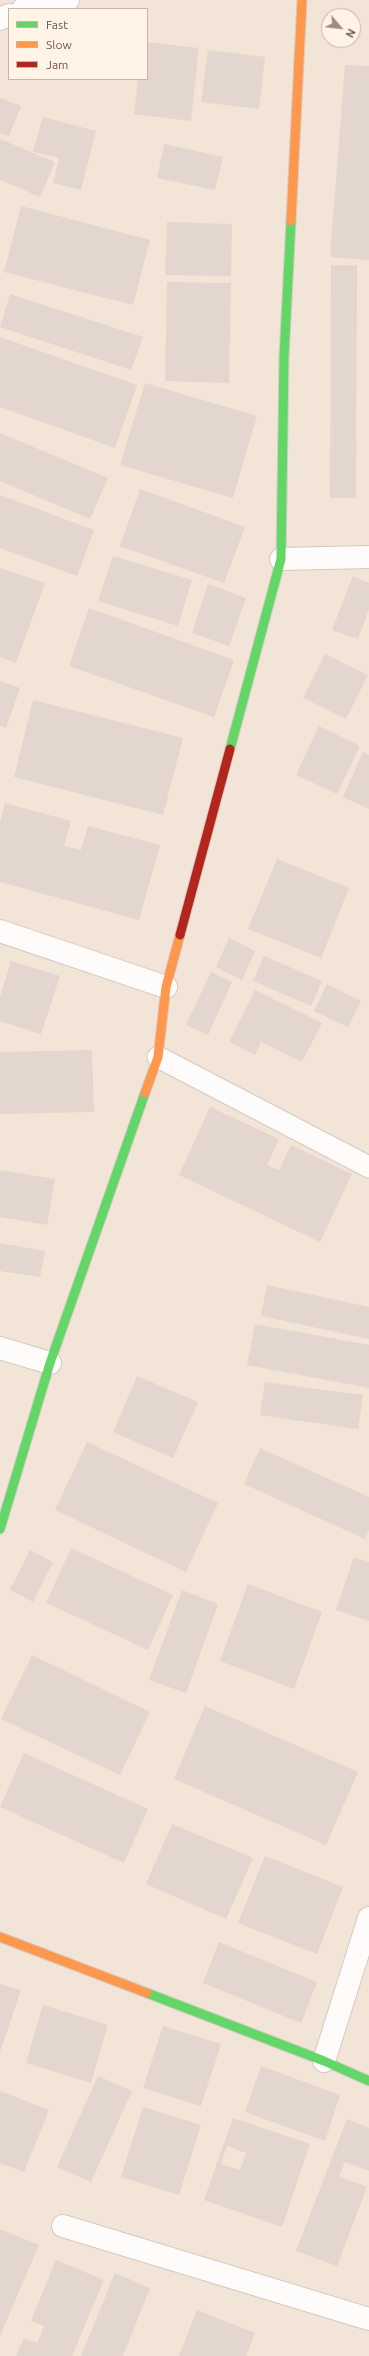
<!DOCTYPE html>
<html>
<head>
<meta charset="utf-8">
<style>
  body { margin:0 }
  #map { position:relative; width:369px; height:2356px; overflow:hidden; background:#f6eee6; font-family:Ubuntu,sans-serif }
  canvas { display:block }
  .legend { position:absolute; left:8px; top:8px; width:140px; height:72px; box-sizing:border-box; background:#fff4e6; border:1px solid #c7b4a6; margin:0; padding:5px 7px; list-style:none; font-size:12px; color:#735447 }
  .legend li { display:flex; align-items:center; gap:8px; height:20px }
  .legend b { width:20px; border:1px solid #c7b4a6 }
  .north { position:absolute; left:321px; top:8px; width:40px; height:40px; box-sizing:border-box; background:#fff4e6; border:1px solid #c7b4a6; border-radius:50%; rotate:118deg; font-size:11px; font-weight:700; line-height:16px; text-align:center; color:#735447 }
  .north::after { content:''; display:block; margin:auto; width:14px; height:18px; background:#a18a7f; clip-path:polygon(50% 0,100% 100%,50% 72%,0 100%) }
</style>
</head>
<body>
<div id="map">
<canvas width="369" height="2356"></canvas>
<ul class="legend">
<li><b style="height:5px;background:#63d668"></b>Fast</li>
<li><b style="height:5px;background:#ff974d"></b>Slow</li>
<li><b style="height:5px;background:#b3261e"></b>Jam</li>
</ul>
<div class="north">N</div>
</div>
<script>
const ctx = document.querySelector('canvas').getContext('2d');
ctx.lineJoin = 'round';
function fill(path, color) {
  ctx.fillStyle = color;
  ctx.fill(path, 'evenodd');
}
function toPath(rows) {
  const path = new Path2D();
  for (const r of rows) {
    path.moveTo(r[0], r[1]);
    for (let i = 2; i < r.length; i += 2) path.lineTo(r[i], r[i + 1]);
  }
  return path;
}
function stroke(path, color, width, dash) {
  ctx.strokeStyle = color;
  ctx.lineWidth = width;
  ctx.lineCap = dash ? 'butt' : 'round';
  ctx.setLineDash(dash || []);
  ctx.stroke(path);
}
fill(toPath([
  [0,0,369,0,369,2356,0,2356],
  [9,9,147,9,147,79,9,79],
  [329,16,353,16,353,40,329,40]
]), '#f2e4d6');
fill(toPath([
  [147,42,199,48,191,121,134,114,138,79,147,79],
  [208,50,265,57,259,109,201,102],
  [345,65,369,66,369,260,330,257],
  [0,98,21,106,9,136,0,133],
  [43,117,96,131,81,190,53,183,59,158,33,152],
  [0,139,55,162,40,197,0,180],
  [164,144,223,157,215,190,157,178],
  [21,206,150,240,133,305,4,272],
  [167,222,232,224,231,276,165,275],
  [331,265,357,265,356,498,330,498],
  [167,282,231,283,229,383,165,381],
  [10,294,143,337,131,370,0,327],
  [0,337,137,385,115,448,0,407],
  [145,383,257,416,233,498,120,465],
  [0,433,108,478,90,519,0,481],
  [140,489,245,527,224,583,120,546],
  [0,495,94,530,77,576,0,548],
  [113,556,192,580,178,626,98,601],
  [0,568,45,583,16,663,0,657],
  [353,576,369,583,369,609,358,639,332,630],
  [208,584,246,598,229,646,192,633],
  [89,608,234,660,214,717,69,666],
  [325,654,368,675,346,719,303,698],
  [0,681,20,688,6,728,0,726],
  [33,700,183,738,163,815,14,777],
  [319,726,360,746,337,794,296,775],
  [363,752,369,755,369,809,343,797],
  [5,803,71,821,64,846,81,850,88,826,160,845,139,920,0,882,0,822],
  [277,859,349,888,321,958,248,929],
  [229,938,255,951,242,980,216,967],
  [264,956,322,981,311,1006,253,981],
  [11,961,60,976,41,1034,0,1021,0,997],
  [211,972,232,982,208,1035,186,1025],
  [327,984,361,1001,348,1027,314,1011],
  [255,990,322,1023,302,1062,261,1042,255,1055,229,1042],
  [92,1050,94,1112,0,1114,0,1052],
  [210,1107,279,1139,267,1165,279,1170,291,1145,352,1174,320,1242,179,1175],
  [0,1170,55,1179,47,1225,0,1217],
  [0,1243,45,1251,40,1277,0,1271],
  [267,1285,369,1307,369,1339,261,1316],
  [255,1324,369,1345,369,1388,247,1365],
  [137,1376,198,1402,173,1458,113,1432],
  [265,1382,363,1395,358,1429,260,1415],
  [87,1442,218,1503,186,1572,55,1510],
  [260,1448,369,1497,369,1530,365,1539,244,1484],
  [71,1548,173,1595,148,1650,46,1603],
  [30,1550,53,1562,33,1602,10,1590],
  [354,1557,369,1562,369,1621,336,1610],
  [248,1584,322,1612,294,1689,220,1661],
  [182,1590,218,1604,186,1693,149,1680],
  [32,1655,150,1712,120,1775,1,1719],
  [205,1706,358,1772,326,1845,174,1779],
  [24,1753,148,1809,124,1863,0,1807],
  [172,1824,253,1858,226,1919,146,1884],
  [265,1856,343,1887,317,1954,238,1923],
  [219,1942,317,1982,301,2023,203,1983],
  [0,1984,21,1990,0,2052],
  [43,2005,108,2025,91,2083,26,2063],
  [163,2026,221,2044,201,2106,143,2088],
  [261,2066,340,2095,325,2141,245,2112],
  [98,2076,132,2091,91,2182,57,2167],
  [0,2091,49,2110,24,2172,0,2163],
  [143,2107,201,2125,179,2195,121,2177],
  [233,2118,310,2144,282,2227,204,2200],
  [227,2146,246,2153,240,2170,221,2164],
  [347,2119,369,2128,369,2171,345,2162,339,2176,367,2187,337,2266,296,2251],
  [0,2229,39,2245,0,2336],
  [56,2260,104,2280,72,2356,16,2356,24,2338,37,2343,44,2326,31,2321],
  [115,2273,150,2288,123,2356,81,2356],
  [197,2310,255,2333,246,2356,179,2356]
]), '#e2d6ce');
const lane = toPath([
  [158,1057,369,1167]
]);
const street = toPath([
  [23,9,34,4,68,0],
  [0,19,9,15],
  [281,559,369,557],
  [0,931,166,987],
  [0,1348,50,1363],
  [324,2061,369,1918],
  [63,2226,369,2319]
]);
const fast = toPath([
  [230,749,281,559,284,357,291,221],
  [0,1529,50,1363,145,1093],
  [147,1993,324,2061,369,2081]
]);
const slow = toPath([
  [291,221,302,0],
  [145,1093,158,1057,166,987,180,935],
  [0,1937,147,1993]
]);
const jam = toPath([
  [180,935,230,749]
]);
stroke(lane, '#d5c9c1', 23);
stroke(street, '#d5c9c1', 24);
stroke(fast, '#d6cbc3', 11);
stroke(slow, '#d6cbc3', 11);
stroke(jam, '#d6cbc3', 11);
stroke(lane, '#fefcfb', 21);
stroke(street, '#fefcfb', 22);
stroke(fast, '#63d668', 9);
stroke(slow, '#ff974d', 9);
stroke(jam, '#b3261e', 9);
</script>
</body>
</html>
